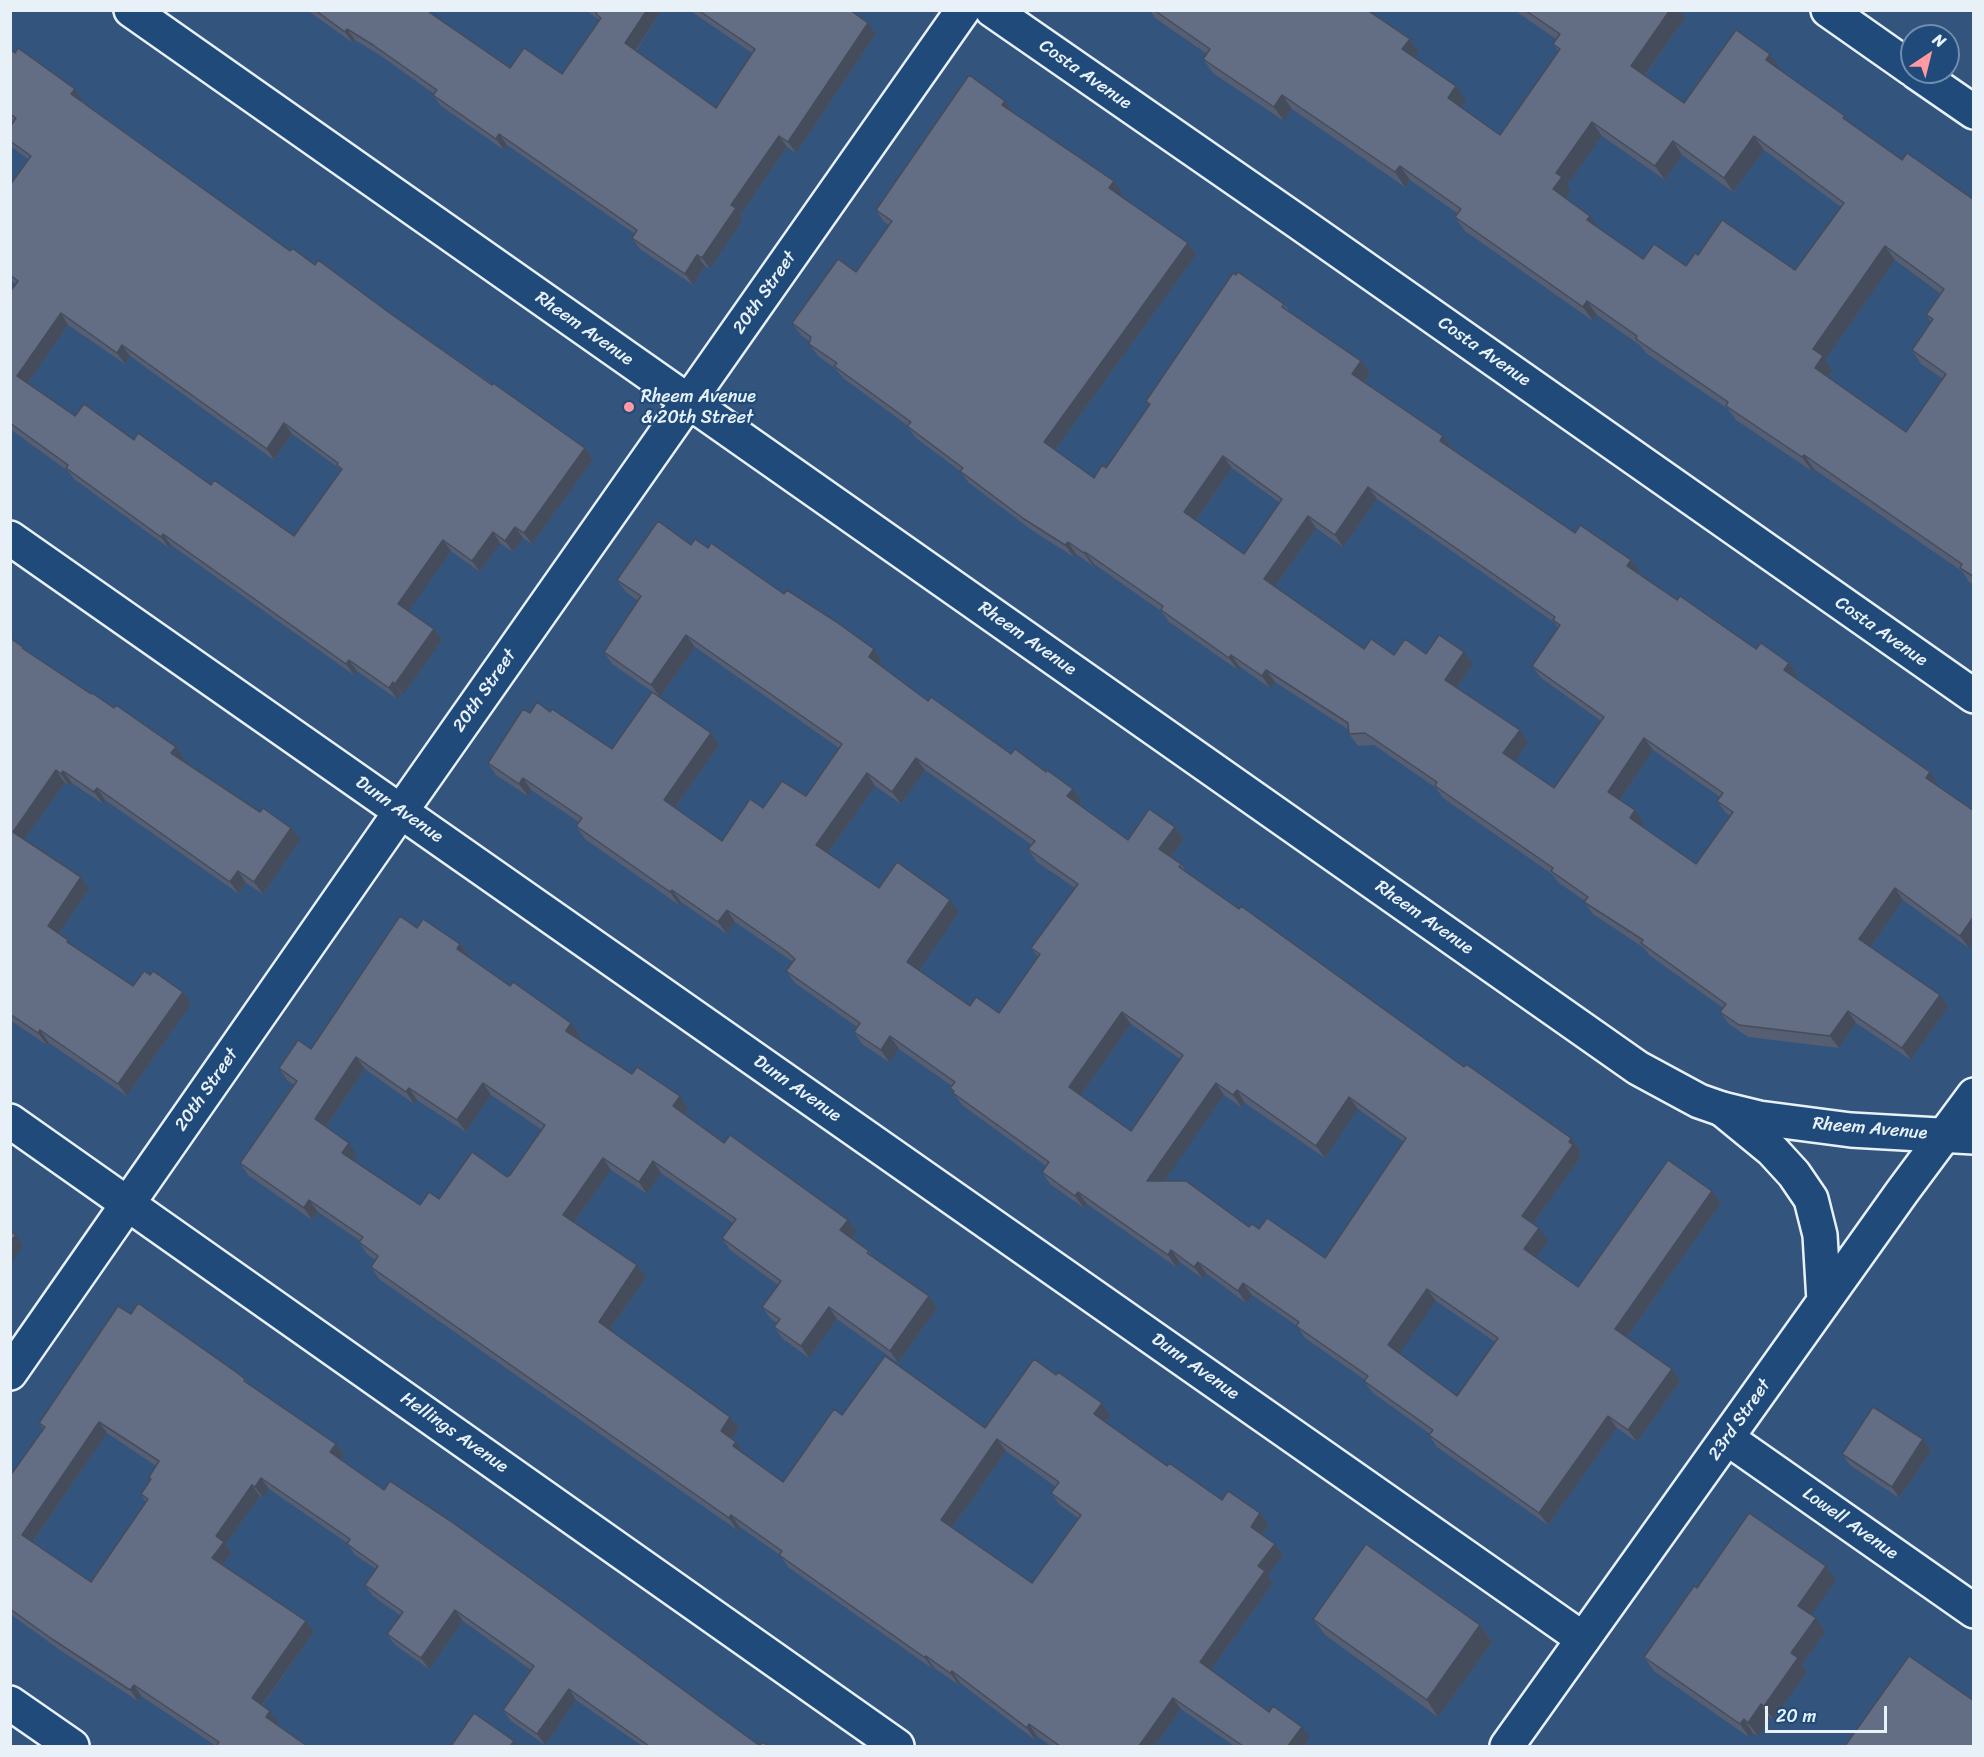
<!DOCTYPE html>
<html>
<head>
<meta charset="utf-8">
<style>
  body { margin:0 }
  #map { position:relative; width:1984px; height:1757px; overflow:hidden; background:#33547d; font-family:Sriracha,sans-serif }
  canvas { display:block }
  .frame { position:absolute; inset:0; border:12px solid #e8f1f8; pointer-events:none }
  .north { position:absolute; left:1900px; top:24px; width:60px; height:60px; box-sizing:border-box; background:#1f4a7a; border:2px solid #6f8dac; border-radius:50%; rotate:35deg; font-size:16px; font-weight:700; line-height:24px; text-align:center; color:#e8f1f8 }
  .north::after { content:''; display:block; margin:auto; width:21px; height:27px; background:#ff9aa2; clip-path:polygon(50% 0,100% 100%,50% 72%,0 100%) }
  .scale { position:absolute; left:1765px; top:1706px; width:122px; height:27px; box-sizing:border-box; border:3px solid #e8f1f8; border-top:0; padding-left:8px; font-size:18px; line-height:21px; white-space:nowrap; color:#e8f1f8; -webkit-text-stroke:4px #1f4a7a; paint-order:stroke }
</style>
</head>
<body>
<div id="map">
<canvas width="1984" height="1757"></canvas>
<div class="frame"></div>
<div class="north">N</div>
<div class="scale">20 m</div>
</div>
<script>
const ctx = document.querySelector('canvas').getContext('2d');
ctx.lineJoin = 'round';
function toPath(rows) {
  const path = new Path2D();
  for (const r of rows) {
    path.moveTo(r[0], r[1]);
    for (let i = 2; i < r.length; i += 2) path.lineTo(r[i], r[i + 1]);
  }
  return path;
}
function stroke(path, color, width, dash) {
  ctx.strokeStyle = color;
  ctx.lineWidth = width;
  ctx.lineCap = dash ? 'butt' : 'round';
  ctx.setLineDash(dash || []);
  ctx.stroke(path);
}
function fill(path, color) {
  ctx.fillStyle = color;
  ctx.fill(path, 'evenodd');
}
function drawText(font, color, halo, rows, align = 'center') {
  ctx.font = font + ' Sriracha,sans-serif';
  ctx.lineWidth = 4.5;
  ctx.setLineDash([]);
  ctx.textBaseline = 'middle';
  ctx.strokeStyle = halo;
  ctx.fillStyle = color;
  for (const [text, x, y, turn = 0] of rows) {
    ctx.save();
    ctx.translate(x, y);
    ctx.rotate((+turn || 0) * Math.PI / 180);
    ctx.textAlign = isNaN(turn) ? turn : align;
    if (halo) ctx.strokeText(text, 0, 0);
    ctx.fillText(text, 0, 0);
    ctx.restore();
  }
}
const minor = toPath([
  [992,10,1301,224,1974,696],
  [1828,10,1912,69],
  [1916,72,1974,112],
  [10,538,1583,1639],
  [10,1121,897,1746],
  [10,1373,401,811,963,10],
  [1727,1438,1974,1611],
  [10,1703,72,1746]
]);
const tertiary = toPath([
  [131,10,1638,1068,1699,1101,1722,1109,1759,1118,1851,1130,1974,1137]
]);
const secondary = toPath([
  [1722,1109,1772,1150,1794,1174,1811,1199,1820,1235,1824,1301],
  [1507,1746,1902,1192,1974,1095]
]);
stroke(minor, '#e8f1f8', 38);
stroke(tertiary, '#e8f1f8', 38);
stroke(secondary, '#e8f1f8', 38);
stroke(minor, '#1f4a7a', 33);
stroke(tertiary, '#1f4a7a', 33);
stroke(secondary, '#1f4a7a', 33);
fill(toPath([
  [307,10,426,10,510,68,562,74,600,20,585,10,662,10,636,51,716,108,752,53,689,10,850,10,868,23,876,34,796,153,787,147,740,215,743,219,710,269,705,266,693,285,640,249,632,238,635,234,507,145,504,150,441,106,433,95,434,94,381,56,355,40,353,43],
  [1150,10,1367,10,1410,39,1419,53,1415,59,1466,100,1461,107,1500,135,1558,51,1553,44,1556,39,1514,10,1681,10,1681,12,1685,18,1645,75,1684,103,1780,69,1779,69,1851,124,1902,160,1974,200,1974,585,1969,582,1963,572,1814,469,1812,471,1736,420,1728,409,1646,353,1641,346,1597,315,1593,321,1465,231,1455,217,1457,213,1410,180,1405,187,1292,109,1284,121,1213,73,1203,59,1207,54,1155,18],
  [1602,136,1665,180,1682,155,1733,192,1764,150,1841,207,1795,270,1698,255,1686,266,1643,259,1599,228,1566,199,1571,191,1567,185],
  [1895,260,1941,294,1926,315,1931,322,1912,350,1921,364,1943,379,1906,432,1828,377,1833,370,1825,360],
  [10,49,75,89,82,100,81,102,290,251,315,265,391,314,585,448,593,460,532,544,523,538,513,552,500,543,480,572,451,551,408,611,442,640,403,695,401,693,397,699,357,671,354,675,171,545,169,548,74,479,68,471,10,429,10,292,16,284,10,280,10,185,28,159,10,146,10,127,14,122,10,120],
  [68,325,125,364,130,356,274,460,292,434,340,469,341,470,294,536,211,485,134,440,75,416,28,383],
  [1014,113,1122,193,1120,196,1188,243,1196,255,1055,450,1094,478,1106,468,1149,405,1146,401,1284,304,1290,312,1361,361,1370,373,1364,382,1443,436,1452,449,1575,533,1631,560,1640,572,1639,574,1677,600,1756,649,1789,663,1797,675,1795,678,1930,772,1938,784,1937,786,1974,811,1974,941,1969,948,1903,900,1871,947,1948,1007,1911,1060,1856,1023,1839,1048,1748,1037,1729,1024,1720,1012,1723,1008,1649,955,1644,948,1593,914,1584,902,1585,901,1559,883,1552,874,1443,798,1436,788,1374,745,1358,746,1349,734,1349,730,1275,682,1270,688,1240,667,1238,670,1169,622,1161,611,1094,564,1093,566,1076,554,1074,557,1033,531,969,483,960,471,916,438,907,426,908,426,843,378,836,369,818,356,809,344,810,342,801,335,792,323,856,272,889,225,884,222,876,210],
  [1232,468,1280,503,1244,554,1196,520],
  [1377,499,1555,623,1558,628,1532,666,1541,678,1601,721,1554,788,1515,761,1528,742,1520,730,1457,688,1473,664,1426,654,1394,655,1364,649,1275,587,1316,528,1343,547],
  [1653,750,1720,797,1717,801,1726,813,1730,816,1696,864,1642,826,1644,823,1635,810,1620,800],
  [691,545,708,548,874,649,882,662,880,665,928,701,1011,754,1046,772,1073,789,1081,801,1079,804,1128,840,1175,827,1184,839,1171,857,1181,864,1186,872,1464,1067,1571,1138,1580,1150,1578,1153,1581,1157,1533,1224,1548,1241,1536,1257,1578,1287,1712,1191,1721,1203,1627,1337,1672,1369,1680,1381,1637,1442,1617,1428,1548,1525,1437,1447,1429,1435,1430,1434,1373,1393,1364,1381,1365,1380,1305,1338,1297,1326,1252,1295,1246,1303,1207,1274,1203,1279,1180,1262,1176,1267,1087,1204,1084,1208,1050,1184,1042,1172,1046,1166,962,1105,950,1088,952,1086,899,1049,889,1062,862,1044,854,1032,857,1027,795,983,786,971,793,962,735,922,727,934,681,902,679,905,585,839,576,826,579,822,531,790,528,796,496,775,488,763,530,713,550,712,612,749,711,733,719,745,675,808,722,841,763,808,806,796,839,748,695,647,660,697,612,664,604,652,638,601,626,592,617,580],
  [925,770,1032,845,1028,849,1037,862,1075,888,1031,948,1038,957,999,1013,970,1006,919,970,959,912,879,888,828,853,875,786,901,804],
  [1131,1024,1180,1059,1131,1131,1081,1095],
  [1224,1095,1242,1108,1245,1103,1325,1158,1358,1109,1404,1142,1325,1258,1259,1229,1249,1227,1164,1181],
  [1436,1301,1495,1342,1457,1396,1399,1353],
  [10,638,23,647,26,651,91,694,176,747,184,759,183,761,300,840,263,894,246,883,239,894,105,800,103,804,72,783,69,786,65,783,24,840,81,877,89,889,59,934,71,945,133,986,191,1004,127,1096,49,1043,47,1045,10,1020],
  [417,928,460,944,469,956,468,956,510,986,571,1023,580,1035,577,1038,632,1074,680,1096,688,1108,684,1114,724,1143,857,1232,852,1239,869,1251,873,1258,929,1296,937,1308,898,1363,837,1319,809,1358,783,1339,774,1327,777,1323,771,1319,762,1307,778,1285,730,1250,722,1238,733,1223,661,1173,647,1194,611,1170,574,1223,646,1277,610,1330,730,1417,739,1429,732,1439,736,1442,744,1454,783,1482,842,1415,985,1428,1056,1375,1102,1403,1110,1415,1105,1422,1167,1466,1222,1500,1260,1513,1269,1525,1262,1535,1275,1544,1283,1555,1268,1576,1273,1583,1211,1670,1269,1712,1310,1738,1304,1746,1234,1746,1181,1709,1155,1746,1051,1746,1037,1736,1035,1740,960,1683,959,1685,934,1668,933,1669,788,1567,780,1555,740,1527,737,1530,379,1279,371,1267,375,1260,367,1254,359,1242,360,1241,318,1212,312,1220,248,1175,240,1163,294,1085,287,1080,279,1068,311,1049],
  [365,1069,414,1104,417,1100,466,1132,491,1095,542,1130,510,1175,420,1205,353,1160,357,1155,326,1127],
  [1006,1451,1056,1487,1051,1493,1060,1505,1078,1518,1032,1583,952,1528],
  [131,1314,245,1379,248,1384,336,1444,344,1455,341,1460,760,1746,769,1746,642,1746,576,1700,545,1745,511,1721,503,1710,531,1670,463,1621,429,1669,395,1645,387,1634,401,1616,373,1596,365,1585,376,1569,355,1555,347,1543,269,1489,263,1498,260,1496,226,1544,231,1553,223,1565,314,1632,262,1706,278,1722,216,1746,141,1696,138,1701,60,1650,10,1614,10,1476,43,1429,39,1423],
  [107,1433,156,1466,149,1477,151,1479,141,1494,146,1502,91,1582,33,1542],
  [1923,1439,1931,1451,1899,1498,1850,1465,1842,1454],
  [1836,1580,1811,1615,1816,1618,1825,1632,1802,1665,1807,1672,1773,1720,1770,1718,1758,1736,1753,1733,1750,1738,1654,1671,1644,1657,1697,1588],
  [1313,1619,1480,1625,1492,1642,1438,1717,1325,1635]
]), '#555e72');
fill(toPath([
  [647,10,662,10,633,54,625,43],
  [1670,10,1681,10,1681,12,1685,18,1641,80,1631,66],
  [868,23,876,34,796,153,788,142],
  [347,29,355,40,353,43,345,32],
  [1410,39,1419,53,1412,64,1402,49],
  [1770,54,1780,69,1776,74,1766,60],
  [1456,86,1466,100,1458,112,1448,98],
  [75,89,82,100,78,105,71,94],
  [1282,95,1292,109,1284,121,1274,107],
  [1005,101,1014,113,1002,105],
  [1592,122,1602,136,1567,185,1571,191,1563,203,1553,189,1556,173],
  [499,134,507,145,504,150,496,139],
  [779,136,787,147,740,215,743,219,710,269,702,258,731,205],
  [1754,136,1764,150,1733,192,1724,178],
  [1673,141,1682,155,1665,180,1655,166],
  [1400,166,1410,180,1405,187,1395,172],
  [1114,181,1122,193,1117,200,1109,188],
  [1590,216,1600,230,1587,220],
  [1188,243,1196,255,1052,454,1044,442],
  [1885,246,1895,260,1825,360,1833,370,1824,382,1815,368,1813,349],
  [697,255,705,266,693,285,685,274],
  [1587,301,1597,315,1593,321,1583,307],
  [61,313,68,325,25,387,17,376],
  [122,345,130,356,125,364,117,353],
  [1361,361,1370,373,1361,386,1352,374],
  [284,423,292,434,274,460,267,449],
  [1443,436,1452,449,1449,453,1440,441],
  [585,448,593,460,532,544,524,533],
  [1804,455,1814,469,1812,471,1802,457],
  [1223,456,1232,468,1193,524,1184,512],
  [1368,487,1377,499,1343,547,1335,535],
  [1308,516,1316,528,1272,591,1264,579],
  [515,527,523,538,513,552,505,541],
  [493,532,500,543,480,572,472,561],
  [163,534,171,545,169,548,161,537],
  [443,540,451,551,406,615,398,604],
  [1068,542,1076,554,1074,557,1065,545],
  [1085,552,1094,564,1093,566,1084,553],
  [1631,560,1640,572,1636,578,1627,566],
  [434,629,442,640,403,695,395,684],
  [686,635,695,647,660,697,651,685],
  [874,649,882,662,877,669,869,657],
  [1464,652,1473,664,1454,692,1445,680],
  [1231,655,1240,667,1238,670,1229,658],
  [349,660,357,671,354,675,346,664],
  [1789,663,1797,675,1792,682,1784,670],
  [1266,670,1275,682,1270,688,1262,676],
  [393,682,401,693,397,699,389,688],
  [1520,730,1528,742,1512,766,1503,753],
  [711,733,719,745,672,812,664,800],
  [1644,738,1653,750,1617,804,1608,792],
  [176,747,184,759,180,765,171,753],
  [916,758,925,770,901,804,892,792],
  [56,770,65,783,21,844,13,832],
  [63,771,72,783,69,786,61,774],
  [1930,772,1938,784,1934,790,1926,778],
  [867,773,875,786,825,857,816,845],
  [523,778,531,790,528,796,519,784],
  [97,788,105,800,103,804,94,792],
  [1073,789,1081,801,1076,808,1067,796],
  [1635,810,1644,823,1639,830,1630,818],
  [1175,827,1184,839,1168,861,1159,849],
  [291,828,300,840,263,894,254,882],
  [238,871,246,883,239,894,230,882],
  [81,877,89,889,56,938,48,926],
  [1895,888,1903,900,1868,951,1859,939],
  [672,890,681,902,679,905,670,892],
  [950,900,959,912,916,975,907,962],
  [727,910,735,922,727,934,718,922],
  [1974,916,1974,941,1969,948,1960,936],
  [460,944,469,956,465,961,457,949],
  [183,992,191,1004,127,1096,118,1084],
  [1940,995,1948,1007,1911,1060,1902,1048],
  [1848,1011,1856,1023,1839,1048,1830,1036],
  [1122,1012,1131,1024,1078,1099,1069,1087],
  [571,1023,580,1035,574,1043,566,1031],
  [40,1030,49,1043,47,1045,38,1033],
  [890,1036,899,1049,889,1062,881,1050],
  [356,1057,365,1069,323,1131,315,1119],
  [483,1083,491,1095,466,1132,457,1120],
  [1216,1083,1224,1095,1156,1193,1147,1181],
  [409,1088,417,1100,414,1104,406,1092],
  [1237,1090,1245,1103,1242,1108,1233,1095],
  [680,1096,688,1108,681,1118,673,1106],
  [1349,1097,1358,1109,1325,1158,1316,1146],
  [1571,1138,1580,1150,1578,1153,1581,1157,1530,1228,1522,1216],
  [349,1143,357,1155,350,1164,342,1153],
  [603,1158,611,1170,571,1227,563,1215],
  [653,1161,661,1173,647,1194,639,1182],
  [1712,1191,1721,1203,1624,1341,1615,1329],
  [1078,1192,1087,1204,1084,1208,1075,1196],
  [309,1200,318,1212,312,1220,304,1208],
  [848,1220,857,1232,849,1242,840,1230],
  [1539,1228,1548,1241,1533,1262,1524,1249],
  [16,1235,23,1246,10,1264,10,1242],
  [1171,1250,1180,1262,1176,1267,1168,1255],
  [1198,1262,1207,1274,1203,1279,1194,1267],
  [637,1265,646,1277,607,1334,599,1322],
  [1243,1283,1252,1295,1246,1303,1238,1291],
  [1427,1289,1436,1301,1397,1357,1388,1345],
  [929,1296,937,1308,898,1363,890,1351],
  [829,1307,837,1319,809,1358,801,1346],
  [1672,1369,1680,1381,1637,1442,1628,1430],
  [1102,1403,1110,1415,1102,1426,1094,1414],
  [1608,1416,1617,1428,1548,1525,1539,1513],
  [730,1417,739,1429,729,1443,721,1431],
  [99,1422,107,1433,30,1546,22,1535],
  [997,1439,1006,1451,949,1532,941,1520],
  [1923,1439,1931,1451,1899,1498,1892,1487],
  [736,1442,744,1454,733,1446],
  [336,1444,344,1455,338,1464,330,1452],
  [261,1478,269,1489,263,1498,255,1487],
  [252,1485,260,1496,226,1544,231,1553,220,1569,212,1558,216,1536],
  [1260,1513,1269,1525,1259,1539,1251,1527],
  [731,1515,740,1527,737,1530,729,1518],
  [1275,1544,1283,1555,1268,1576,1273,1583,1208,1674,1200,1662,1258,1566],
  [1826,1566,1836,1580,1808,1620,1798,1606],
  [455,1610,463,1621,429,1669,421,1658],
  [1816,1618,1825,1632,1802,1665,1807,1672,1773,1720,1764,1706,1791,1653],
  [306,1621,314,1632,259,1709,252,1698],
  [1480,1625,1492,1642,1438,1717,1427,1700],
  [926,1656,934,1668,933,1669,924,1657],
  [952,1671,960,1683,959,1685,950,1673],
  [134,1685,141,1696,138,1701,130,1690],
  [569,1689,576,1700,545,1745,537,1734],
  [1173,1698,1181,1709,1155,1746,1139,1746],
  [1761,1704,1770,1718,1758,1736,1748,1723],
  [270,1711,278,1722,274,1728,266,1717],
  [1744,1719,1753,1733,1750,1738,1740,1724],
  [1029,1724,1037,1736,1035,1740,1027,1728],
  [1302,1727,1310,1738,1304,1746,1288,1746],
  [514,1741,518,1746,510,1746]
]), '#454c5c');
const building = toPath([
  [315,10,426,10,510,68,524,48,562,74,601,18,596,14,597,12,594,10,647,10,625,43,716,108,755,49,698,10,850,10,868,23,788,142,779,136,731,205,736,208,702,258,697,255,685,274,632,238,637,230,499,134,496,139,433,95,437,90,373,45,347,29,345,32,315,10],
  [1154,10,1367,10,1410,39,1402,49,1456,86,1448,98,1500,135,1560,49,1553,44,1560,34,1525,10,1670,10,1631,66,1684,103,1736,30,1770,54,1766,60,1845,116,1843,118,1902,160,1907,153,1974,200,1974,577,1960,568,1962,564,1804,455,1802,457,1726,406,1728,402,1636,339,1637,336,1587,301,1583,307,1455,217,1461,209,1400,166,1395,172,1282,95,1274,107,1203,59,1210,49,1154,10],
  [1592,122,1655,166,1673,141,1724,178,1754,136,1844,203,1795,270,1722,220,1698,255,1695,253,1686,266,1654,244,1643,259,1587,220,1590,216,1553,189,1562,177,1556,173,1592,122],
  [1885,246,1944,289,1926,315,1933,319,1912,350,1946,374,1906,432,1815,368,1823,356,1813,349,1885,246],
  [18,48,75,89,71,94,290,251,292,248,315,265,318,260,391,314,492,385,493,383,585,448,524,533,515,527,505,541,493,532,472,561,443,540,398,604,434,629,395,684,393,682,389,688,349,660,346,664,163,534,161,537,66,468,68,465,10,423,10,292,18,281,10,275,10,185,31,156,10,141,10,127,16,118,10,114,10,49,15,53,18,48],
  [61,313,117,353,122,345,267,449,284,423,338,463,337,465,342,469,294,536,214,480,211,485,138,433,134,440,84,404,75,416,17,376,61,313],
  [969,75,1005,101,1002,105,1114,181,1109,188,1188,243,1044,442,1094,478,1102,465,1106,468,1150,404,1146,401,1233,273,1236,275,1238,272,1284,304,1282,307,1361,361,1352,374,1443,436,1440,441,1575,533,1580,525,1631,560,1627,566,1677,600,1680,596,1756,649,1761,643,1789,663,1784,670,1930,772,1926,778,1974,811,1974,916,1960,936,1895,888,1859,939,1940,995,1902,1048,1848,1011,1830,1036,1739,1025,1720,1012,1726,1004,1641,943,1643,940,1584,902,1588,897,1551,871,1553,868,1435,786,1437,782,1365,733,1349,734,1348,723,1266,670,1262,676,1231,655,1229,658,1161,610,1163,606,1085,552,1084,553,1068,542,1065,545,1024,519,960,471,963,468,907,426,911,422,834,366,837,363,809,344,811,337,792,323,838,259,856,272,892,221,876,210,969,75],
  [1223,456,1282,499,1244,554,1184,512,1223,456],
  [1368,487,1555,617,1553,620,1560,625,1532,666,1604,717,1554,788,1503,753,1520,730,1445,680,1464,652,1439,635,1426,654,1405,639,1394,655,1371,639,1364,649,1264,579,1308,516,1335,535,1368,487],
  [1644,738,1723,793,1717,801,1733,812,1696,864,1630,818,1635,810,1608,792,1644,738],
  [658,521,691,545,695,539,708,548,711,543,784,594,787,590,835,621,874,649,869,657,928,701,931,697,1011,754,1015,749,1046,772,1047,770,1073,789,1067,796,1128,840,1149,809,1175,827,1159,849,1181,864,1179,867,1239,909,1241,906,1464,1067,1466,1064,1571,1138,1569,1142,1573,1145,1522,1216,1539,1228,1524,1249,1578,1287,1668,1160,1712,1191,1615,1329,1672,1369,1628,1430,1608,1416,1539,1513,1429,1435,1433,1430,1364,1381,1368,1376,1296,1326,1299,1322,1243,1283,1238,1291,1198,1262,1194,1267,1171,1250,1168,1255,1078,1192,1075,1196,1042,1172,1049,1162,953,1093,954,1091,950,1088,955,1082,890,1036,881,1050,854,1032,860,1023,786,971,795,959,786,951,727,910,718,922,672,890,670,892,576,826,582,818,523,778,519,784,488,763,523,709,530,713,537,702,550,712,552,709,612,749,652,692,711,733,664,800,722,841,750,799,763,808,782,781,806,796,842,744,686,635,651,685,604,652,641,596,617,580,658,521],
  [916,758,1035,841,1028,849,1078,884,1031,948,1040,954,999,1013,976,997,970,1006,907,962,950,900,897,862,879,888,816,845,867,773,892,792,916,758],
  [1122,1012,1183,1055,1131,1131,1069,1087,1122,1012],
  [1216,1083,1233,1095,1237,1090,1316,1146,1349,1097,1406,1138,1325,1258,1267,1218,1259,1229,1252,1224,1249,1227,1186,1181,1147,1181,1216,1083],
  [1427,1289,1498,1338,1457,1396,1388,1345,1427,1289],
  [10,638,23,647,22,648,91,694,92,693,114,708,116,705,176,747,171,753,260,812,263,808,291,828,254,882,238,871,230,882,97,788,94,792,63,771,61,774,56,770,13,832,81,877,48,926,68,940,67,942,133,986,144,971,150,975,153,971,183,992,118,1084,40,1030,38,1033,10,1014,10,638],
  [400,916,417,928,423,919,460,944,457,949,510,986,513,982,571,1023,566,1031,632,1074,637,1067,680,1096,673,1106,724,1143,730,1135,848,1220,840,1230,869,1251,867,1253,929,1296,890,1351,829,1307,801,1346,774,1327,780,1319,762,1307,781,1281,722,1238,736,1219,653,1161,639,1182,603,1158,563,1215,637,1265,599,1322,730,1417,721,1431,736,1442,733,1446,783,1482,834,1409,842,1415,885,1356,985,1428,1034,1359,1056,1375,1058,1372,1102,1403,1094,1414,1167,1466,1169,1463,1222,1500,1228,1491,1260,1513,1251,1527,1275,1544,1258,1566,1265,1571,1200,1662,1269,1712,1273,1706,1302,1727,1288,1746,1243,1746,1173,1698,1139,1746,1060,1746,1029,1724,1027,1728,952,1671,950,1673,926,1656,924,1657,779,1555,782,1551,731,1515,729,1518,371,1267,378,1256,359,1242,363,1237,309,1200,304,1208,240,1163,297,1081,279,1068,298,1040,311,1049,400,916],
  [356,1057,406,1092,409,1088,457,1120,483,1083,545,1125,510,1175,507,1177,472,1152,439,1199,429,1192,420,1205,342,1153,349,1143,315,1119,356,1057],
  [997,1439,1059,1482,1051,1493,1081,1515,1032,1583,941,1520,997,1439],
  [10,1231,16,1235,10,1242,10,1231],
  [138,1303,236,1372,245,1379,244,1381,336,1444,330,1452,384,1490,390,1481,449,1520,566,1604,760,1746,762,1742,769,1746,649,1746,569,1689,537,1734,503,1710,534,1666,455,1610,421,1658,387,1634,403,1612,365,1585,378,1566,347,1544,350,1539,261,1478,255,1487,252,1485,216,1536,224,1542,212,1558,306,1621,252,1698,270,1711,266,1717,307,1746,216,1746,219,1742,134,1685,130,1690,52,1639,10,1609,10,1476,45,1427,39,1423,118,1306,131,1314,138,1303],
  [99,1422,159,1461,149,1477,151,1479,141,1494,148,1499,91,1582,22,1535,99,1422],
  [1873,1407,1923,1439,1892,1487,1842,1454,1873,1407],
  [1749,1513,1826,1566,1798,1606,1816,1618,1791,1653,1798,1658,1764,1706,1761,1704,1748,1723,1744,1719,1740,1724,1644,1657,1694,1586,1697,1588,1749,1513],
  [1366,1544,1480,1625,1427,1700,1313,1619,1366,1544],
  [1909,1656,1974,1701,1974,1746,1845,1746,1909,1656],
  [474,1713,514,1741,510,1746,451,1746,474,1713]
]);
fill(building, '#636d84');
stroke(building, '#454c5c', 1.5);
for (const [x, y, r, color] of [
  [629,407,6,"#ff9aa2"]
]) {
  const dot = new Path2D();
  dot.arc(x, y, r, 0, 2 * Math.PI);
  ctx.fillStyle = color;
  ctx.fill(dot);
  stroke(dot, '#1f4a7a', 2);
}
drawText('18px', '#e8f1f8', '#1f4a7a', [
  ["Costa Avenue",1085,75,35],
  ["20th Street",765,293,-55],
  ["Rheem Avenue",584,329,35],
  ["Costa Avenue",1484,352,35],
  ["Costa Avenue",1881,632,35],
  ["Rheem Avenue",1027,639,35],
  ["20th Street",485,691,-55],
  ["Dunn Avenue",399,810,35],
  ["Rheem Avenue",1424,918,35],
  ["Dunn Avenue",797,1089,35],
  ["20th Street",207,1090,-55],
  ["Rheem Avenue",1870,1129,5],
  ["Dunn Avenue",1195,1367,35],
  ["23rd Street",1740,1420,-55],
  ["Hellings Avenue",454,1433,35],
  ["Lowell Avenue",1850,1524,35]
]);
drawText('18px', '#e8f1f8', '#1f4a7a', [
  ["Rheem Avenue",641,397],
  ["& 20th Street",641,418]
], 'left');
</script>
</body>
</html>
